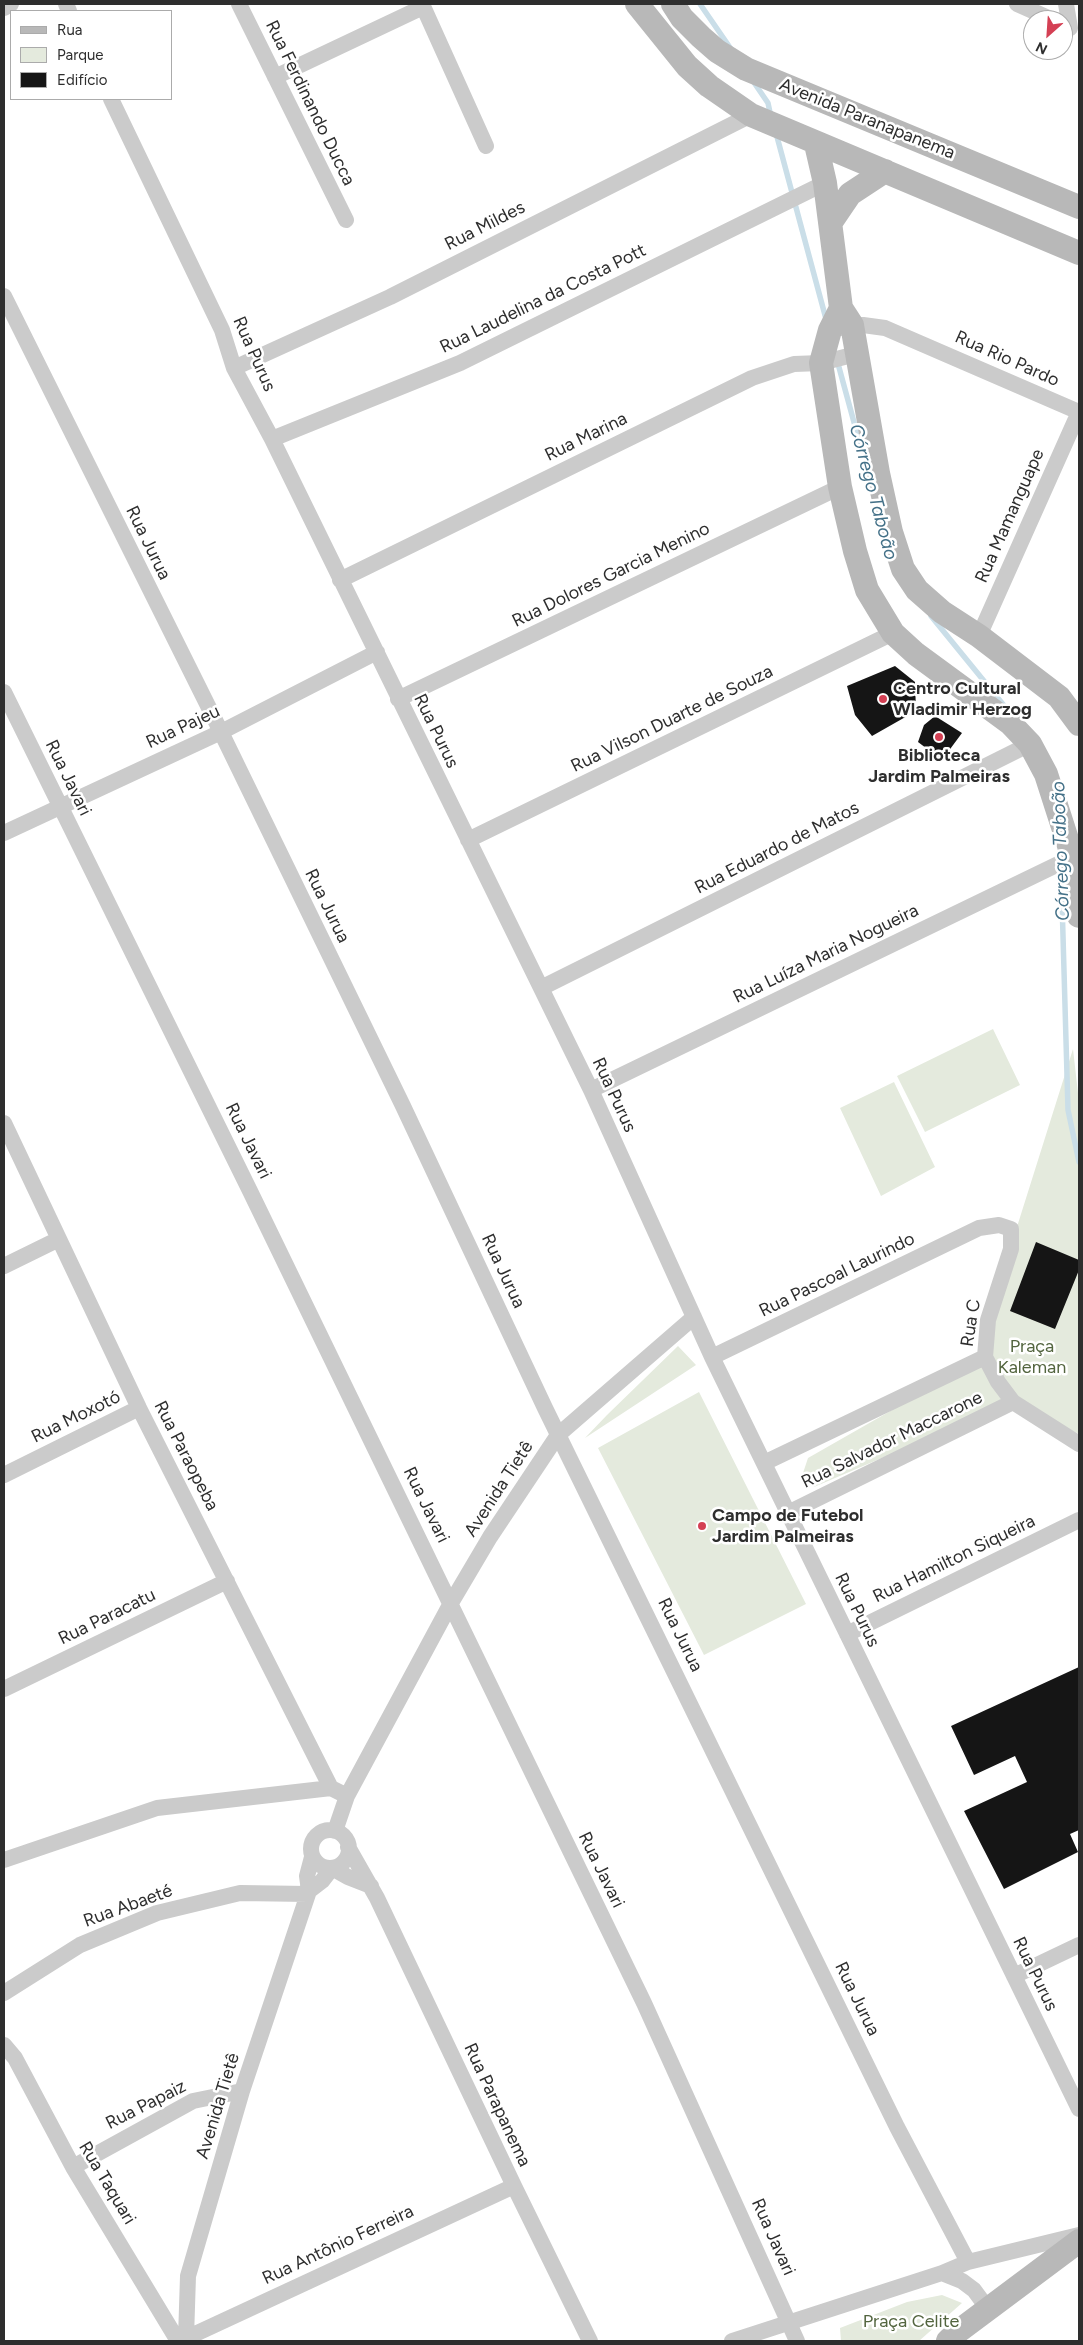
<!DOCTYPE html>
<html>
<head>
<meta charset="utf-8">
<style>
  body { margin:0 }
  #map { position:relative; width:1083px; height:2345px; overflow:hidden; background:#fff; font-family:Figtree,sans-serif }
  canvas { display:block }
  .frame { position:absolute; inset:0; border:5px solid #2e2e2e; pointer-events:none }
  .legend { position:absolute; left:10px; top:10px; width:162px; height:90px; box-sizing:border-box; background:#fff; border:1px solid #ababab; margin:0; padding:6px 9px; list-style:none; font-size:15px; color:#2e2e2e }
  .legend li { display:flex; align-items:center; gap:10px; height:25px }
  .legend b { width:25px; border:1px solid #ababab }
  .north { position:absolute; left:1023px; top:10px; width:50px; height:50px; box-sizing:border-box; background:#fff; border:1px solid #ababab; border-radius:50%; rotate:206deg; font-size:14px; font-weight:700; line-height:20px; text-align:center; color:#2e2e2e }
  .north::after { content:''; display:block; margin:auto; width:18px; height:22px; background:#d44054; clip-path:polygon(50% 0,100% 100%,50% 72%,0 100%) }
</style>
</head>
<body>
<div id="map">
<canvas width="1083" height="2345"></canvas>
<div class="frame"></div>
<ul class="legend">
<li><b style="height:6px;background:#b8b8b8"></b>Rua</li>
<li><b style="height:14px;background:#e4eadd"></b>Parque</li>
<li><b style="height:14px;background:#151515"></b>Edifício</li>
</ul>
<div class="north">N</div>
</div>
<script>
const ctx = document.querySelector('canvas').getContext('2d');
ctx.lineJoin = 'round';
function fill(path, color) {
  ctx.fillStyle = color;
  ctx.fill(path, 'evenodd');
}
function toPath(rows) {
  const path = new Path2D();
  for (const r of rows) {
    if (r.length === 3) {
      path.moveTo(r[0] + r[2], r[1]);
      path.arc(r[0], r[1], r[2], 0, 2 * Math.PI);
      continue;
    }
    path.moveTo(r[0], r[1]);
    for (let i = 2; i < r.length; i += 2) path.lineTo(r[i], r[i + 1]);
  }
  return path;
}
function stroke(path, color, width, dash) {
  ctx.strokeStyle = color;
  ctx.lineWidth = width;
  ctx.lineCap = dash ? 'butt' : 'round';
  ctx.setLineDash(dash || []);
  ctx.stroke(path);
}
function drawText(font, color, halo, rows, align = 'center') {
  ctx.font = font + ' Figtree,sans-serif';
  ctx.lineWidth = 5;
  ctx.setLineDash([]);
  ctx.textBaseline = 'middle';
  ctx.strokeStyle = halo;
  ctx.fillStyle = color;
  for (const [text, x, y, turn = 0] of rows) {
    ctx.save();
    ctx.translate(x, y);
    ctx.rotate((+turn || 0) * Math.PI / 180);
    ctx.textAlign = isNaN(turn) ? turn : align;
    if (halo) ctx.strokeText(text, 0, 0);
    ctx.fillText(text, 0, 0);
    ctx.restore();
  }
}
fill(toPath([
  [993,1029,1020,1085,925,1132,897,1076],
  [1073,1049,1079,1102,1079,1434,1013,1402,814,1487,803,1473,808,1458,985,1357,993,1303],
  [894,1082,935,1167,881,1196,840,1108],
  [678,1346,696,1365,585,1438,607,1415],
  [699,1392,806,1604,704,1655,598,1448],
  [942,2295,962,2303,919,2341,841,2341,840,2328,907,2302]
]), '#e4eadd');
stroke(toPath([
  [700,4,731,49],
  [753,81,768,103,771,117],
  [776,133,826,319],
  [837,360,864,459],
  [931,616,1006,708],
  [1061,866,1068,1110,1079,1162]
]), '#cadee8', 5.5);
fill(toPath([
  [895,666,915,682,916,711,872,736,855,715,847,686],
  [935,716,962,733,942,760,918,742,924,725],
  [1036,1242,1079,1260,1079,1270,1055,1329,1010,1311],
  [1079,1667,1079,1830,1070,1834,1078,1852,1004,1889,964,1811,1027,1782,1015,1756,974,1775,951,1726]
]), '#151515');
stroke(toPath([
  [66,4,69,11],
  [239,4,346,220],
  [422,4,486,146],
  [1017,4,1053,20],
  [1066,4,1070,28],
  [4,8,11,4],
  [275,77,423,7],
  [111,99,222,330,234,368,272,439,591,1090,712,1357,1079,2109],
  [4,296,221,732,403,1106,545,1408,897,2127,968,2262],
  [842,328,863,325,885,328,1079,412],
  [234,368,390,297,751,115],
  [272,439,460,363,825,183],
  [340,580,752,378,794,364,821,363,856,354],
  [979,636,1079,412],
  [4,692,250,1191,644,2003,797,2341],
  [398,699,840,487],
  [4,833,221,732,377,652],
  [468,840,893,633],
  [541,988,1030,744],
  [591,1090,1079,854],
  [4,1123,139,1408,331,1788,347,1796],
  [4,1266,59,1239],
  [712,1357,979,1228,999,1225,1011,1229,1011,1249,988,1320,985,1357,998,1382,1013,1402,1079,1444],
  [764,1463,985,1357],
  [4,1475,139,1408],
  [788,1513,1013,1402],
  [847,1634,1079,1520],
  [4,1689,227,1581],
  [330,1849,19],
  [335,1831,347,1796,451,1603,490,1537,558,1435,694,1317],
  [348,1847,377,1898,514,2186,590,2341],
  [4,1860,157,1808,331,1788],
  [309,1891,322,1881,332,1868,348,1877,371,1886],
  [1014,1976,1079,1945],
  [4,1993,80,1945,157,1913,240,1893,308,1894],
  [4,2045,15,2058,73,2167,178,2341],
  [73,2167,193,2101,242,2091],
  [942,2273,962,2281,974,2290,988,2309],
  [186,2338,188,2276,242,2091,309,1891,307,1876,312,1857],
  [180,2341,514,2186],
  [732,2341,942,2273,968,2262,1079,2235]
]), '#cbcbcb', 16);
stroke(toPath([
  [637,4,687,66,709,86,751,115,1079,253],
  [673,4,682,18,701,37,717,51,746,69,1079,207],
  [816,144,825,183,841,308,852,325,878,473,891,532,903,569,917,590,942,612,979,636,1059,697,1079,724],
  [831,222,850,194,885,171],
  [841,308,830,330,821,363,840,487,855,551,867,590,893,633,916,654,1010,723,1030,744,1046,774,1073,858,1079,916],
  [948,2341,956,2333,1079,2241]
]), '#b8b8b8', 24);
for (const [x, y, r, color] of [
  [883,699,5,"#d44054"],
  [939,737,5,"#d44054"],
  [702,1526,5,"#d44054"]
]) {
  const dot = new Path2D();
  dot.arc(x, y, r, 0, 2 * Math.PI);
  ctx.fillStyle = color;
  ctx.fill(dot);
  stroke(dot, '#fff', 2);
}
drawText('18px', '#2e2e2e', '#fff', [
  ["Rua Ferdinando Ducca",310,103,64],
  ["Avenida Paranapanema",867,119,22],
  ["Rua Mildes",485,226,-27],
  ["Rua Laudelina da Costa Pott",543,299,-26],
  ["Rua Purus",254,354,66],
  ["Rua Rio Pardo",1007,359,24],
  ["Rua Marina",586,437,-26],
  ["Rua Mamanguape",1010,516,-66],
  ["Rua Jurua",148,543,64],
  ["Rua Dolores Garcia Menino",611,575,-26],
  ["Rua Vilson Duarte de Souza",672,719,-26],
  ["Rua Pajeu",183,727,-25],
  ["Rua Purus",436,731,64],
  ["Rua Javari",68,778,64],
  ["Rua Eduardo de Matos",777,848,-27],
  ["Rua Jurua",327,906,64],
  ["Rua Luíza Maria Nogueira",826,954,-26],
  ["Rua Purus",614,1095,65],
  ["Rua Javari",248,1141,64],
  ["Rua Jurua",503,1271,65],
  ["Rua Pascoal Laurindo",837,1275,-26],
  ["Rua C",971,1323,-81],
  ["Rua Moxotó",76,1417,-26],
  ["Rua Salvador Maccarone",892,1440,-26],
  ["Rua Paraopeba",186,1456,63],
  ["Avenida Tietê",499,1489,-57],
  ["Rua Javari",426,1505,64],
  ["Rua Hamilton Siqueira",954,1559,-26],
  ["Rua Purus",857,1610,64],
  ["Rua Paracatu",107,1617,-26],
  ["Rua Jurua",680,1635,64],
  ["Rua Javari",601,1870,64],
  ["Rua Abaeté",128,1906,-20],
  ["Rua Purus",1035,1974,64],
  ["Rua Jurua",857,1999,64],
  ["Rua Papaiz",146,2105,-27],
  ["Rua Parapanema",497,2105,65],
  ["Avenida Tietê",218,2106,-73],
  ["Rua Taquari",107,2183,59],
  ["Rua Javari",773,2237,66],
  ["Rua Antônio Ferreira",338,2245,-25]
]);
drawText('bold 18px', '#2e2e2e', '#fff', [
  ["Centro Cultural",893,689],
  ["Wladimir Herzog",893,710],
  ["Biblioteca",939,756,"center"],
  ["Jardim Palmeiras",939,777,"center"],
  ["Campo de Futebol",712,1516],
  ["Jardim Palmeiras",712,1537]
], 'left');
drawText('18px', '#53653f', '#fff', [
  ["Praça",1032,1347],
  ["Kaleman",1032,1368],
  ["Praça Celite",911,2322]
]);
drawText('italic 19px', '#447188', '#fff', [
  ["Córrego Taboão",873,492,75],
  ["Córrego Taboão",1061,851,-92]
]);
</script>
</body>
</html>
